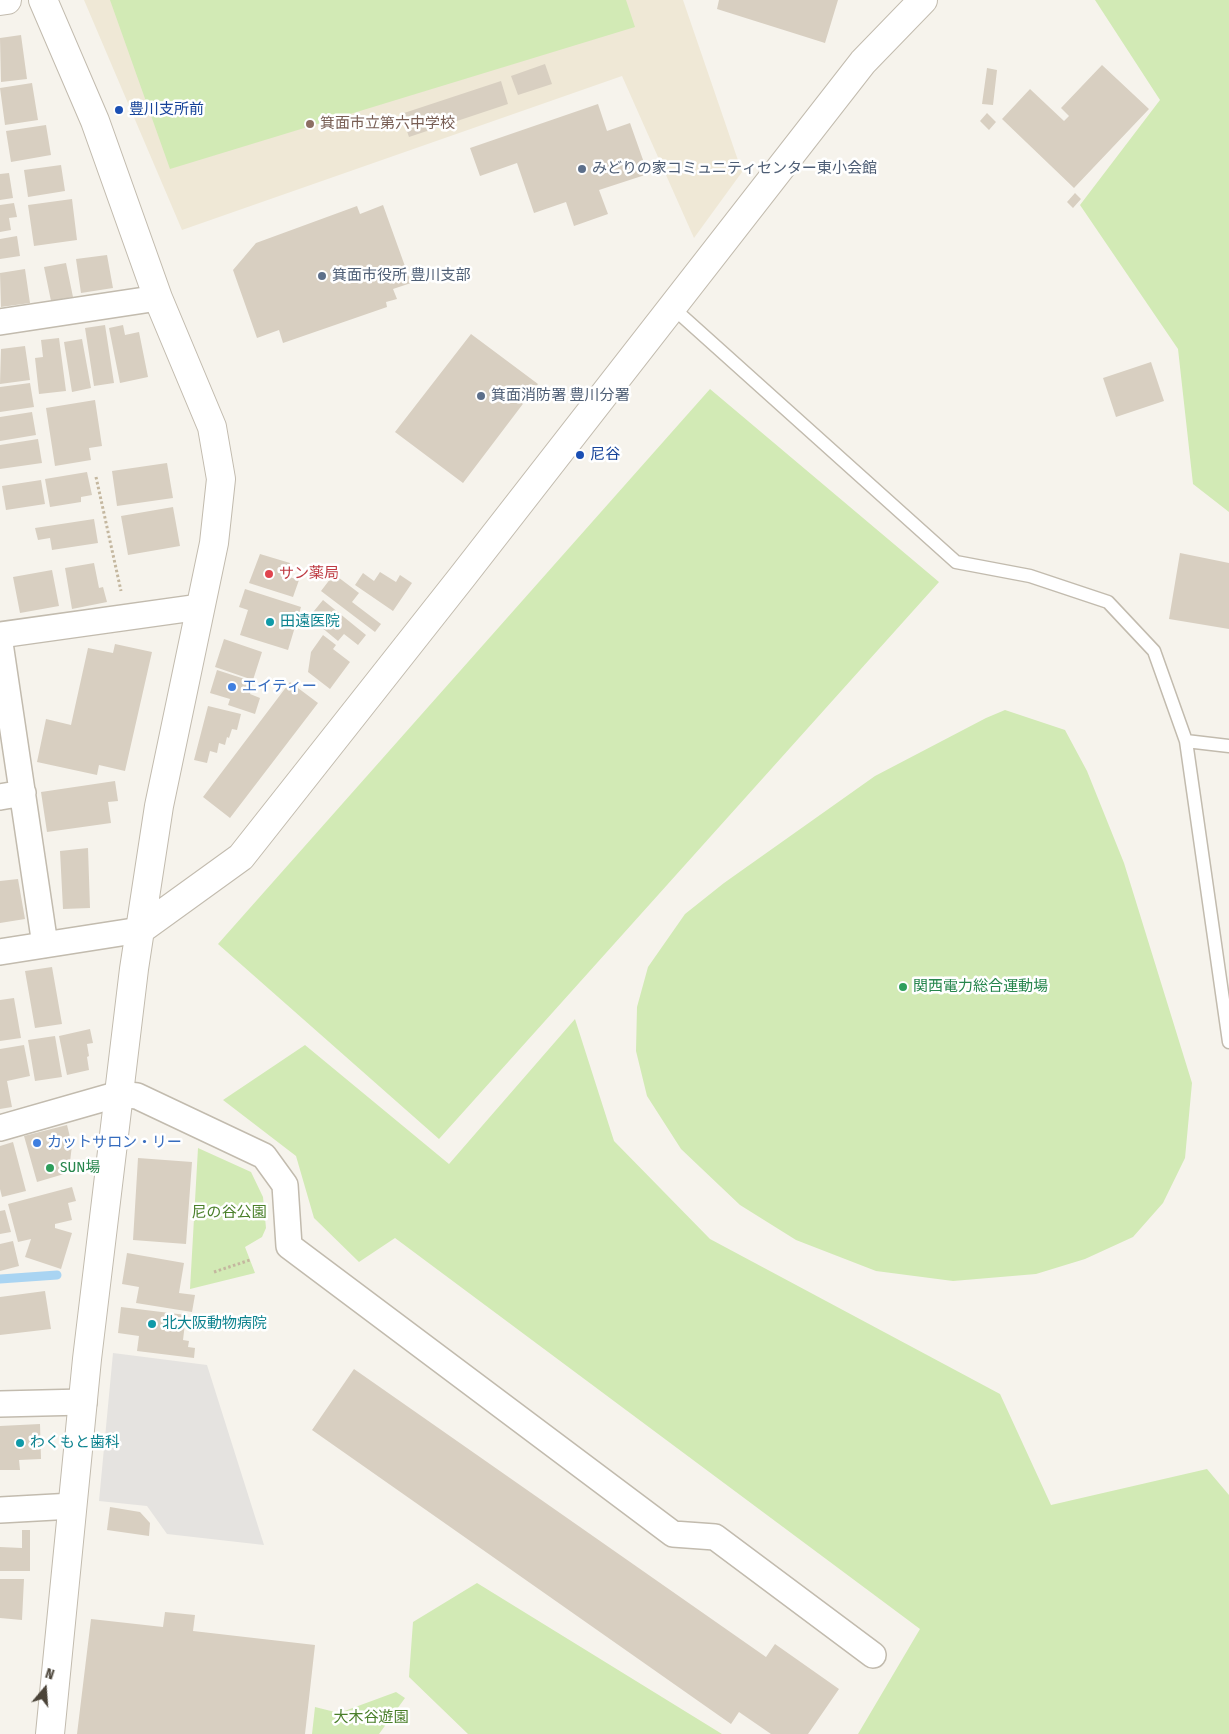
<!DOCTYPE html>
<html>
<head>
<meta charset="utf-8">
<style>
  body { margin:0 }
  #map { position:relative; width:1229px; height:1734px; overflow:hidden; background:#f6f3ec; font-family:"Fira Sans Condensed",sans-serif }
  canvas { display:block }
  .north { position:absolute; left:20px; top:1664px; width:50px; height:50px; -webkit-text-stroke:4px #fff; paint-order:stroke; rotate:18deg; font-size:14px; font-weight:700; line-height:20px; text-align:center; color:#4b4439 }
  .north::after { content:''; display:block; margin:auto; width:18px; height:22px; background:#4b4439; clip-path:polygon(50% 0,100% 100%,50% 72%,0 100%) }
</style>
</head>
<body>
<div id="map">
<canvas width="1229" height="1734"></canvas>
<div class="north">N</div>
</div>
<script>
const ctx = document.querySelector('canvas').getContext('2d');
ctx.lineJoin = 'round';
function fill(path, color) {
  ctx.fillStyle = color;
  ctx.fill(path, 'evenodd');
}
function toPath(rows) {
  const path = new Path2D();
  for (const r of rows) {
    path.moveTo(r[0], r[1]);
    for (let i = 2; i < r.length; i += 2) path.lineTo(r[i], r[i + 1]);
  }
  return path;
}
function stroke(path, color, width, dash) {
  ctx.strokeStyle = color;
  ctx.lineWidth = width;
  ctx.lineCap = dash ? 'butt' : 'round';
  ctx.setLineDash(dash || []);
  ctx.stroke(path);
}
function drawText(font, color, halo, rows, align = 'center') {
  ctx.font = font + ' "Fira Sans Condensed","Noto Sans JP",sans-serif';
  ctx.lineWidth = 5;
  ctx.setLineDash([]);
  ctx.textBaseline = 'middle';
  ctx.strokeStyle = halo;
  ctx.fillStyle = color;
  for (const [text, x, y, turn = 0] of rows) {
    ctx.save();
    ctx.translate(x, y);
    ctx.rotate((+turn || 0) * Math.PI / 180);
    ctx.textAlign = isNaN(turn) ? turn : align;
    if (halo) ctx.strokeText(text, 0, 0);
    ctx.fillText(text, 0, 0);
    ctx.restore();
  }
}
fill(toPath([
  [84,0,683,0,742,172,694,238,622,76,182,230]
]), '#efe8d6');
fill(toPath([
  [110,0,626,0,635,27,170,169],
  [1095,0,1229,0,1229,512,1193,484,1178,349,1080,205,1160,100],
  [710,389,939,582,439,1139,218,944],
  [1005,710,1065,730,1087,771,1124,863,1192,1083,1185,1158,1163,1203,1133,1237,1085,1259,1036,1274,953,1281,876,1271,796,1240,740,1205,681,1149,647,1096,636,1051,637,1007,648,967,685,914,724,883,875,776,986,718],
  [575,1019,614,1141,710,1239,1000,1394,1051,1505,1207,1469,1229,1495,1229,1734,858,1734,920,1629,395,1238,359,1262,314,1218,296,1156,223,1100,305,1045,449,1164],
  [198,1148,251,1172,263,1197,266,1228,262,1237,245,1247,255,1273,190,1289],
  [477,1583,722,1734,468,1734,409,1677,413,1622],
  [396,1692,405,1698,379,1734,312,1734,315,1707,339,1713]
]), '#d2eab5');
fill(toPath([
  [113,1353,207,1365,264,1545,167,1534,147,1506,99,1501]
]), '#e5e3e0');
stroke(toPath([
  [0,1279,57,1275]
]), '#a9d4f2', 9);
fill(toPath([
  [719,0,838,0,825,43,717,9],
  [21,35,27,79,1,82,0,38],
  [545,64,552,84,518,95,511,76],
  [1102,65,1149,109,1074,188,1002,119,1030,89,1064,121,1069,116,1061,108],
  [987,68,997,70,993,105,982,104],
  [501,81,508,104,409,137,401,114],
  [32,83,38,120,5,125,0,88],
  [598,104,607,131,630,123,648,174,599,190,608,214,574,226,566,202,534,213,517,163,480,176,470,148],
  [987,113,996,122,989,130,980,121],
  [46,125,51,155,11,162,6,131],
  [61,165,65,191,28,197,24,170],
  [9,173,13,198,0,200,0,174],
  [1075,193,1081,199,1073,208,1067,202],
  [72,199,77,240,34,246,28,205],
  [14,203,17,217,9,218,11,230,0,232,0,205],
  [383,205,411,283,393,289,397,299,386,302,387,307,283,343,279,330,257,338,233,270,256,243,357,206,360,214],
  [17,236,20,256,0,259,0,239],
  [107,255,113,288,81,293,76,259],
  [66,263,73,297,51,301,44,267],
  [25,269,30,303,1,307,0,273],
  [105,325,114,383,94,386,85,328],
  [123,325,125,335,139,332,148,377,120,383,109,328],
  [471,334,538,384,463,483,395,432],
  [59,338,66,391,39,394,35,358,43,357,41,340],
  [82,339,91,388,72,392,64,342],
  [25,346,30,380,0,384,1,349],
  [1151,362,1164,401,1116,417,1103,378],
  [30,383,34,407,0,412,0,387],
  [95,400,102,446,89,448,91,460,55,466,46,408],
  [32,412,36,435,0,441,0,417],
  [38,439,42,463,0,469,0,445],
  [167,463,173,498,117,506,112,471],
  [87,472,92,495,81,497,81,502,50,507,45,479],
  [41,480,45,504,6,510,2,486],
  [173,507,180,546,128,555,121,516],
  [94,519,98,543,52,550,50,538,38,540,35,528],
  [1180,553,1229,563,1229,629,1169,619],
  [260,554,290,563,286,576,299,580,293,597,249,583],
  [94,563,99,588,103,587,107,602,72,609,65,568],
  [52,570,59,606,20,613,13,577],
  [380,572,396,582,400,575,412,583,393,611,355,585,363,573,374,581],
  [334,574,359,593,352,602,381,624,375,632,321,591],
  [245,589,301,607,288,650,240,635,248,610,239,607],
  [323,600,366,635,358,645,344,634,338,641,309,617],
  [323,635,336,645,333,649,350,662,330,689,308,672,311,652],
  [224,639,262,652,253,680,215,667],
  [115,644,152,652,125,771,99,765,97,775,37,762,46,719,71,725,88,648,113,653],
  [217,670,254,682,250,694,260,698,255,714,228,705,230,699,210,693],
  [290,682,318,703,230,818,203,797],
  [208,706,241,714,237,730,232,729,229,738,227,737,225,745,219,743,217,753,210,751,207,763,194,760],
  [115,781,118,801,108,802,111,823,47,832,41,792],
  [88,848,90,908,63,909,60,851],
  [18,879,25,919,0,923,0,881],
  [52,967,62,1024,35,1028,25,971],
  [14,998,21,1038,0,1041,0,1000],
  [90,1029,93,1043,87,1044,89,1056,87,1057,89,1070,67,1075,59,1036],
  [55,1036,62,1077,35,1081,28,1040],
  [24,1045,30,1076,7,1081,12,1107,0,1109,0,1049],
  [67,1125,72,1145,70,1162,64,1174,37,1182,24,1136],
  [13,1142,26,1191,2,1197,0,1189,0,1146],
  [138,1158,192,1162,186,1244,133,1240],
  [72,1187,76,1201,68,1203,72,1220,55,1224,55,1228,72,1233,61,1269,25,1257,31,1239,18,1242,8,1204],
  [5,1210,11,1232,0,1234,0,1211],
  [13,1241,19,1266,0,1271,0,1244],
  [127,1253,184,1263,179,1293,195,1295,192,1312,136,1303,139,1287,122,1284],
  [45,1291,51,1329,0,1335,0,1297],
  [121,1307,186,1315,183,1340,189,1341,188,1347,195,1348,194,1358,137,1351,139,1336,118,1333],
  [354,1369,766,1657,775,1644,839,1689,808,1734,771,1734,739,1712,731,1724,312,1430],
  [40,1424,41,1459,19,1460,20,1470,0,1470,0,1426],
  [110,1507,140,1512,150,1523,149,1536,107,1530],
  [22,1530,30,1530,30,1571,0,1571,0,1547,22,1548],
  [0,1579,24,1579,22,1620,0,1618],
  [165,1612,195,1615,193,1631,315,1645,305,1734,77,1734,91,1619,163,1627]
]), '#d8cfc1');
const service = toPath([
  [672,307,956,562,1030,576,1108,602,1154,651,1186,741,1229,1042],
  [1186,741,1229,746]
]);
const minor = toPath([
  [0,322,158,298],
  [0,635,200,607],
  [0,643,45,945],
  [0,797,23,793],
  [0,952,140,930],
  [0,1128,119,1094,137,1096,264,1156,285,1185,289,1246,673,1534,715,1537,873,1655],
  [0,1404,84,1402],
  [0,1510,73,1506]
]);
const tertiary = toPath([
  [43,0,95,121,158,298,212,427,221,479,214,543,159,806,134,969,87,1359,50,1734],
  [0,1,7,0],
  [140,930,241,857,462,577,863,62,923,0]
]);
stroke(service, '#c2bbae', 15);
stroke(minor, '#c2bbae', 28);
stroke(tertiary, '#c2bbae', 30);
stroke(toPath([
  [96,477,121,591],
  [214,1272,250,1260]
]), '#c4b79f', 3, [2.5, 2.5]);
stroke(service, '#fff', 12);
stroke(minor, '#fff', 25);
stroke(tertiary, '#fff', 28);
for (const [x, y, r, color] of [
  [119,110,5,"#1a4fb4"],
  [310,124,5,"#8d6e63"],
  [582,169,5,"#5c6f8a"],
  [322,276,5,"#5c6f8a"],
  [481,396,5,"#5c6f8a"],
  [580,455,5,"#1a4fb4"],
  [269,574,5,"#e0444e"],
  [270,622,5,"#0f9aa8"],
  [232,687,5,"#3f7fe0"],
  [903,987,5,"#2e9e5b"],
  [37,1143,5,"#3f7fe0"],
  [50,1168,5,"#2e9e5b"],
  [152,1324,5,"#0f9aa8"],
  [20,1443,5,"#0f9aa8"]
]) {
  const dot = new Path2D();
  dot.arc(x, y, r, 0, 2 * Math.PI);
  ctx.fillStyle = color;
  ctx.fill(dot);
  stroke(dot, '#fff', 2);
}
drawText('15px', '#164399', '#fff', [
  ["豊川支所前",129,110],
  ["尼谷",590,455]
], 'left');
drawText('15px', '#785e54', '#fff', [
  ["箕面市立第六中学校",320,124]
], 'left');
drawText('15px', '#4e5e75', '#fff', [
  ["みどりの家コミュニティセンター東小会館",592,169],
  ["箕面市役所 豊川支部",332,276],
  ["箕面消防署 豊川分署",491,396]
], 'left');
drawText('15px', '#be3a42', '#fff', [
  ["サン薬局",279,574]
], 'left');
drawText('15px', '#0d838f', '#fff', [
  ["田遠医院",280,622],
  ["北大阪動物病院",162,1324],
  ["わくもと歯科",30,1443]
], 'left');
drawText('15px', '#366cbe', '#fff', [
  ["エイティー",242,687],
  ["カットサロン・リー",47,1143]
], 'left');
drawText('15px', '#27864d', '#fff', [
  ["関西電力総合運動場",913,987],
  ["SUN場",60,1168]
], 'left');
drawText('15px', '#4a7f2a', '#fff', [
  ["尼の谷公園",229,1213],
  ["大木谷遊園",371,1718]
]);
</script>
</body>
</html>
